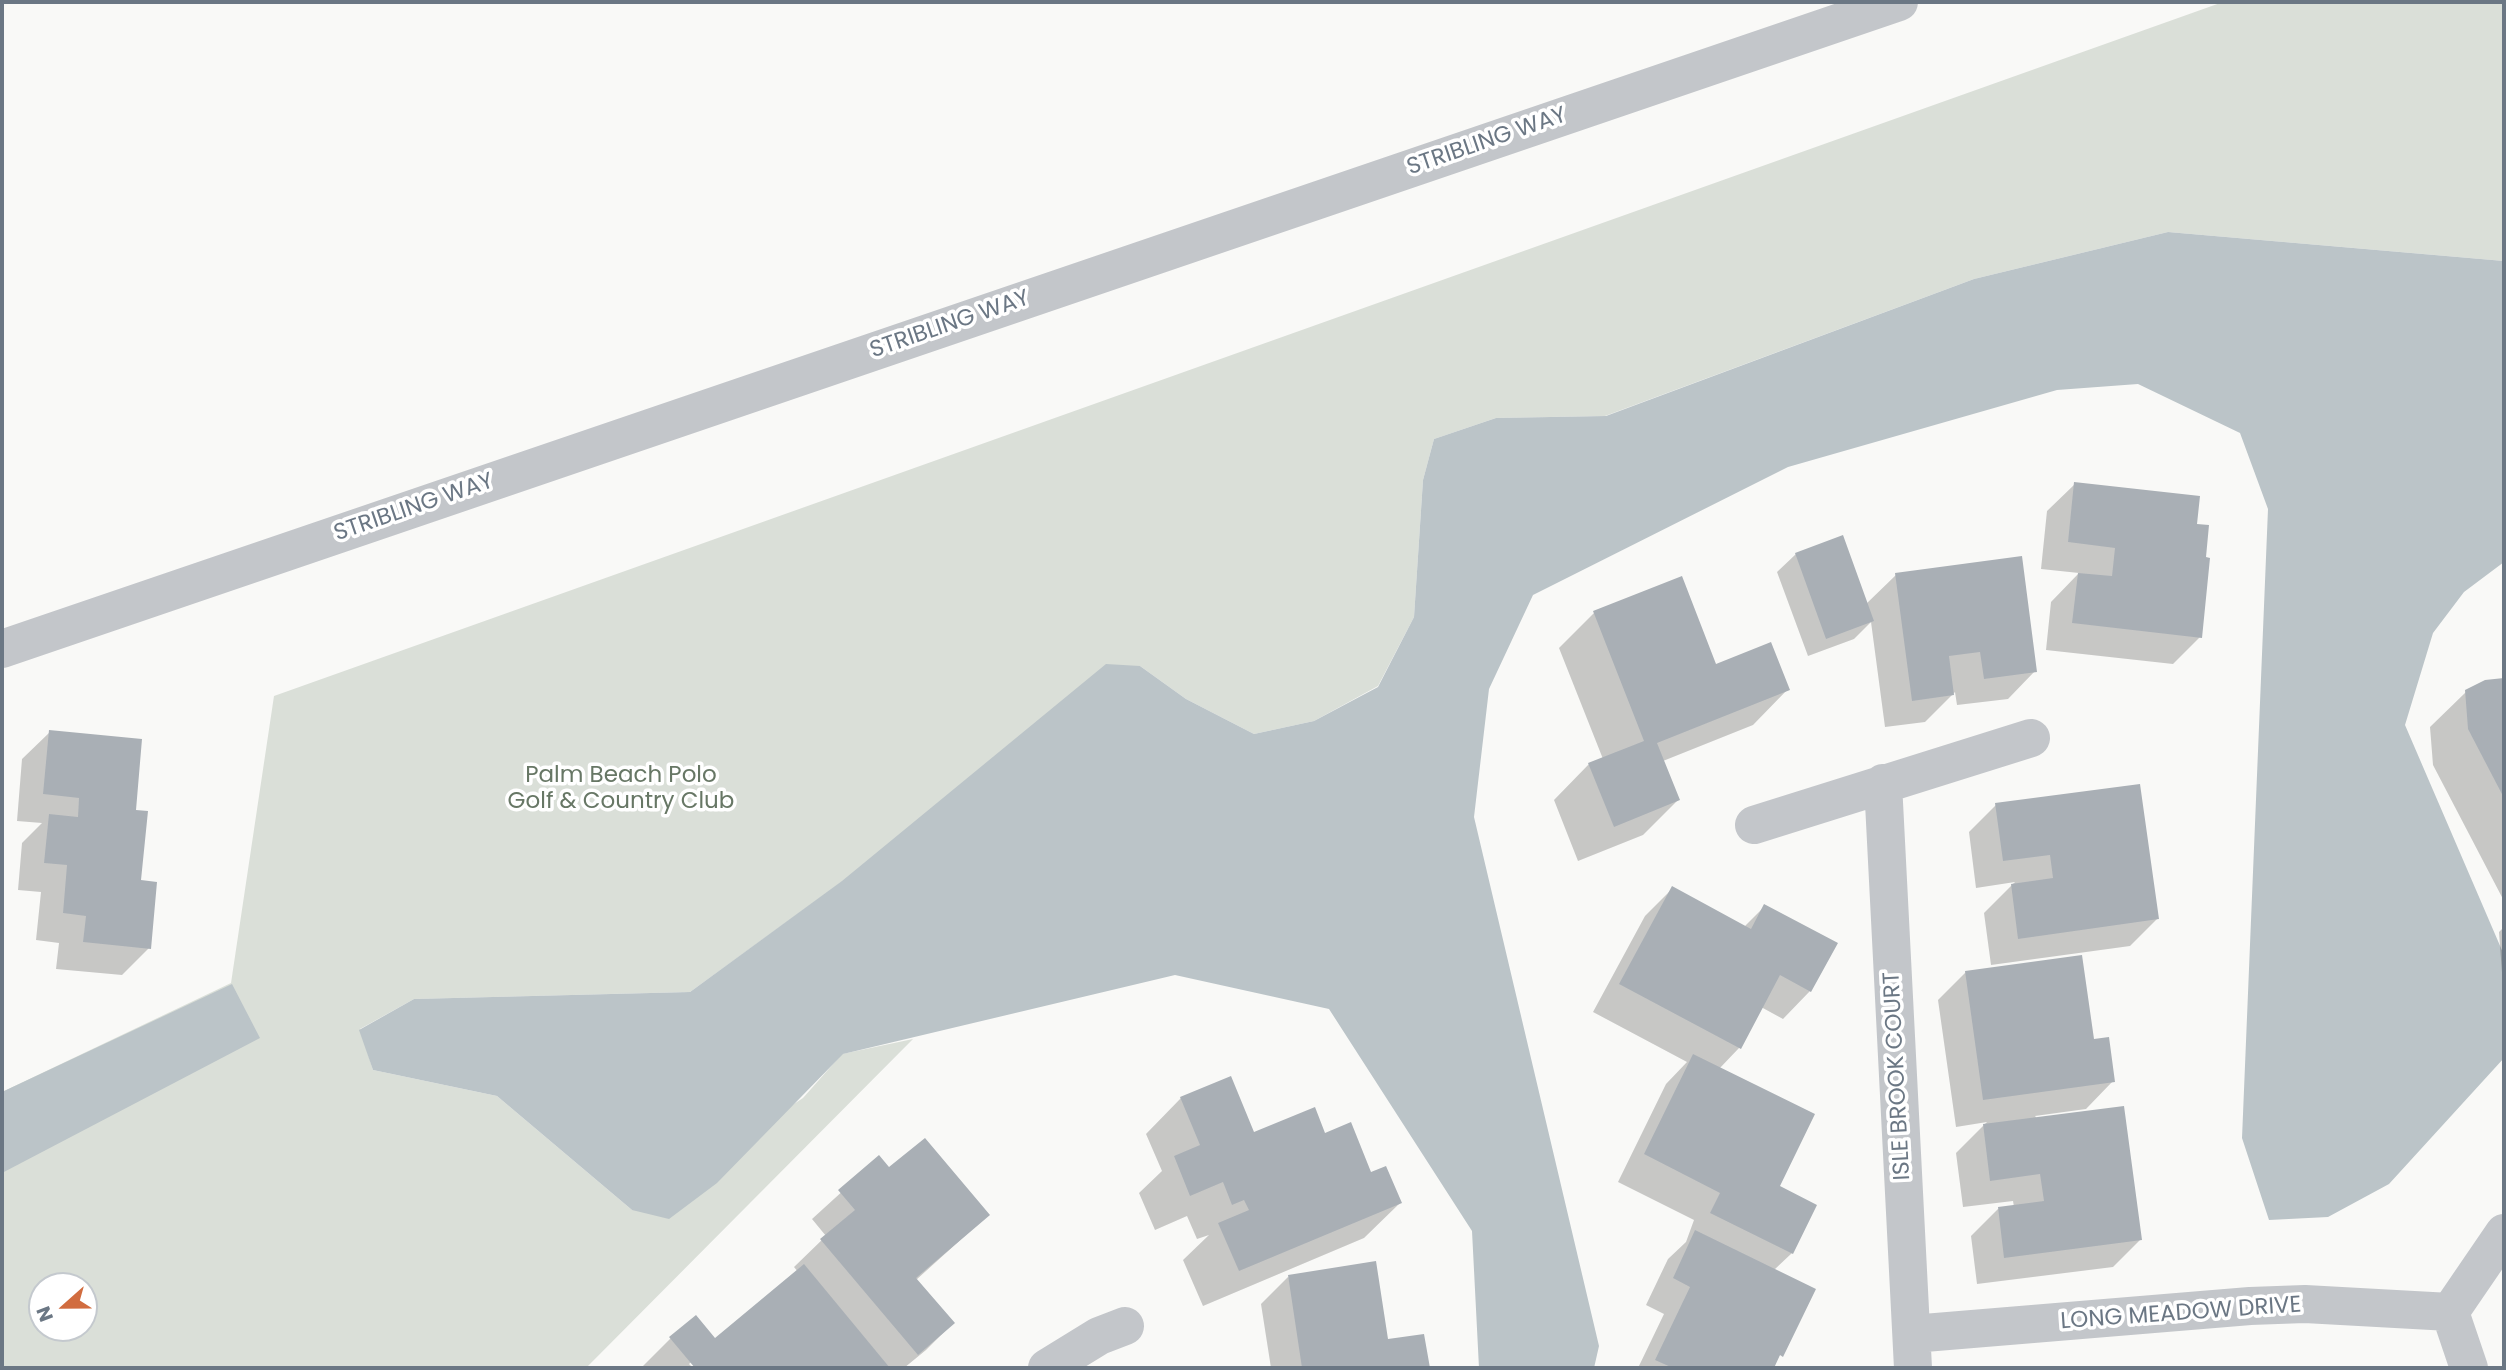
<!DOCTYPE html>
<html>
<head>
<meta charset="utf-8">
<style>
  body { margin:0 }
  #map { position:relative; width:2506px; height:1370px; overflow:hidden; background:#f9f9f7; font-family:Poppins,sans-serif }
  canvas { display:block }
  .frame { position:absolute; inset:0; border:4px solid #6b7784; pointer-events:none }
  .north { position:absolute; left:28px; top:1272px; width:70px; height:70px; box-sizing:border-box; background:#fff; border:2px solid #c4c9ce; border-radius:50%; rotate:249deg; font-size:19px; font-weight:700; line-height:28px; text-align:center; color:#6b7784 }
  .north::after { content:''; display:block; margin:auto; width:24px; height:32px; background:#d16c3f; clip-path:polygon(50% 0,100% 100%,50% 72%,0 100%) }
</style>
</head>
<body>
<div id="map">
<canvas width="2506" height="1370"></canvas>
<div class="frame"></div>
<div class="north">N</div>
</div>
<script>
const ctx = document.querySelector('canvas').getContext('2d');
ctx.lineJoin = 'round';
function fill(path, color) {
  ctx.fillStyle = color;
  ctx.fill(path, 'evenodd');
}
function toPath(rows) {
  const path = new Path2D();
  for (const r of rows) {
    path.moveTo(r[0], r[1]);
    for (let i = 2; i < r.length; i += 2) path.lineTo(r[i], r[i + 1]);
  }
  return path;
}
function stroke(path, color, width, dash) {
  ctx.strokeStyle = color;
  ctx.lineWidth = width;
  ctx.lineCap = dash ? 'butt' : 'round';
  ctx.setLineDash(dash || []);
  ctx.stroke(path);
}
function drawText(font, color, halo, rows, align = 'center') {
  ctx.font = font + ' Poppins,sans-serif';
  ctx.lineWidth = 7;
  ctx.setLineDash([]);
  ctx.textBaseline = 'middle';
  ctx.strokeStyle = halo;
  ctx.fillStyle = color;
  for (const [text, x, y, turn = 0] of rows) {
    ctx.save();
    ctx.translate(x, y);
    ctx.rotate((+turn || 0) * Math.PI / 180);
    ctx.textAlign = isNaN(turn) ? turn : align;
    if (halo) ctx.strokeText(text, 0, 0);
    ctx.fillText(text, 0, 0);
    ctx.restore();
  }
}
fill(toPath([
  [2223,2,2504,2,2504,261,2168,232,1974,279,1605,416,1496,418,1434,439,1423,480,1414,617,1378,686,1314,721,1254,734,1186,699,1140,666,690,992,414,999,360,1029,373,1070,497,1096,632,1210,803,1098,842,1054,913,1039,586,1368,2,1368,2,1092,231,983,274,696],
  [42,1286,84,1286,84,1328,42,1328]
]), '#dadfd8');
fill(toPath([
  [2168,232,2504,261,2504,562,2464,592,2433,633,2405,725,2504,955,2504,1058,2389,1184,2328,1217,2269,1220,2242,1138,2268,509,2240,433,2138,384,2057,390,1788,467,1533,595,1489,689,1474,817,1599,1346,1594,1368,1479,1368,1472,1231,1329,1009,1175,975,843,1054,717,1183,669,1219,632,1210,497,1096,373,1070,359,1030,414,999,690,992,842,881,1106,664,1140,666,1186,699,1254,734,1314,721,1378,687,1414,617,1423,480,1434,439,1496,418,1606,416,1974,279],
  [232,984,260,1038,2,1173,2,1092]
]), '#bbc4c8');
fill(toPath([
  [2075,484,2195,525,2200,637,2173,664,2046,650,2051,602,2079,573,2041,569,2047,511],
  [1796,554,1866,604,1896,575,2035,671,2008,699,1957,705,1955,692,1925,722,1885,727,1871,622,1854,639,1808,656,1777,572],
  [1594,613,1715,666,1788,689,1753,725,1663,761,1678,800,1643,835,1578,861,1554,800,1589,764,1603,759,1559,648],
  [2504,680,2504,901,2433,765,2430,727,2466,692,2485,682],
  [50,732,139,882,149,948,122,975,56,969,59,943,36,940,41,892,18,890,22,843,42,823,17,821,22,759],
  [1996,805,2157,919,2130,946,1991,965,1984,913,2015,882,1976,888,1969,832],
  [1673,888,1744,927,1765,906,1810,991,1783,1019,1761,1007,1739,1048,1719,1069,1777,1186,1815,1205,1792,1253,1774,1270,1813,1289,1773,1368,1638,1368,1664,1314,1646,1305,1668,1259,1686,1242,1694,1220,1618,1182,1666,1084,1687,1062,1593,1012,1645,916],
  [2504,927,2504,986,2503,986,2499,932],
  [1966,972,2092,1041,2113,1081,2086,1109,2035,1116,2140,1240,2113,1267,1977,1284,1971,1236,1998,1209,2014,1207,2013,1201,1963,1207,1956,1153,1987,1122,1956,1127,1938,1000],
  [1181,1098,1253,1135,1324,1135,1400,1203,1364,1238,1203,1306,1183,1260,1209,1235,1197,1239,1187,1216,1155,1230,1139,1193,1162,1171,1146,1134],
  [879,1158,889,1170,988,1215,916,1280,953,1323,926,1350,904,1368,698,1368,692,1361,689,1364,693,1368,641,1368,671,1338,715,1341,798,1272,794,1267,826,1236,812,1219],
  [1288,1277,1387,1341,1423,1336,1428,1368,1271,1368,1261,1304]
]), '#0003');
fill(toPath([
  [2074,482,2200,496,2197,524,2209,525,2206,557,2210,558,2202,638,2072,623,2078,573,2112,576,2115,548,2068,542],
  [1843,535,1874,621,1826,639,1795,553],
  [2022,556,2037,672,1984,679,1980,652,1949,656,1954,695,1912,701,1895,573],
  [1682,576,1716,664,1771,642,1790,690,1657,743,1680,800,1614,827,1588,763,1644,741,1593,611],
  [2504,678,2504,798,2468,729,2465,690,2485,680],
  [49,730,142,739,136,810,148,811,141,880,157,882,151,949,83,942,86,916,63,913,67,865,44,863,49,814,78,817,79,798,43,794],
  [2140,784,2159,919,2018,939,2011,884,2053,878,2050,855,2003,861,1995,803],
  [1672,886,1751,929,1764,904,1838,943,1811,992,1780,975,1741,1049,1619,984],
  [2082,955,2094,1039,2109,1037,2115,1082,1983,1100,1965,971],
  [1693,1054,1815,1114,1780,1186,1817,1205,1793,1254,1710,1213,1720,1193,1644,1154],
  [1231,1076,1254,1132,1315,1107,1325,1133,1351,1122,1371,1172,1386,1166,1402,1203,1239,1271,1218,1223,1249,1210,1244,1200,1232,1205,1223,1182,1190,1196,1174,1156,1200,1145,1180,1097],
  [2124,1106,2142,1240,2004,1258,1998,1207,2044,1201,2040,1174,1990,1181,1983,1124],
  [925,1138,990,1215,916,1278,955,1323,918,1355,820,1239,855,1210,838,1190,879,1155,889,1167],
  [1695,1230,1816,1289,1783,1357,1780,1355,1774,1368,1673,1368,1655,1360,1690,1287,1673,1278],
  [1376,1261,1388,1339,1424,1334,1430,1368,1302,1368,1288,1275],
  [804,1264,890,1368,695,1368,669,1337,696,1315,715,1338]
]), '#a9afb5');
stroke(toPath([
  [2,649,1899,2],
  [1883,783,1913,1368],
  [1754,825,2031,738],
  [1912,1334,2250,1306,2305,1304,2450,1312],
  [1047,1368,1099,1336,1125,1326],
  [2469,1368,2450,1312,2504,1233]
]), '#c3c6ca', 38);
drawText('23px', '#6b7784', '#fff', [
  ["STRIBLING WAY",1487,142,-19],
  ["STRIBLING WAY",950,325,-19],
  ["STRIBLING WAY",414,508,-19],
  ["ISLE BROOK COURT",1898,1076,-93],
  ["LONG MEADOW DRIVE",2181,1314,-4]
]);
drawText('23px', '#677765', '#fff', [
  ["Palm Beach Polo",621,776],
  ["Golf & Country Club",621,802]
]);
</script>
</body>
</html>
